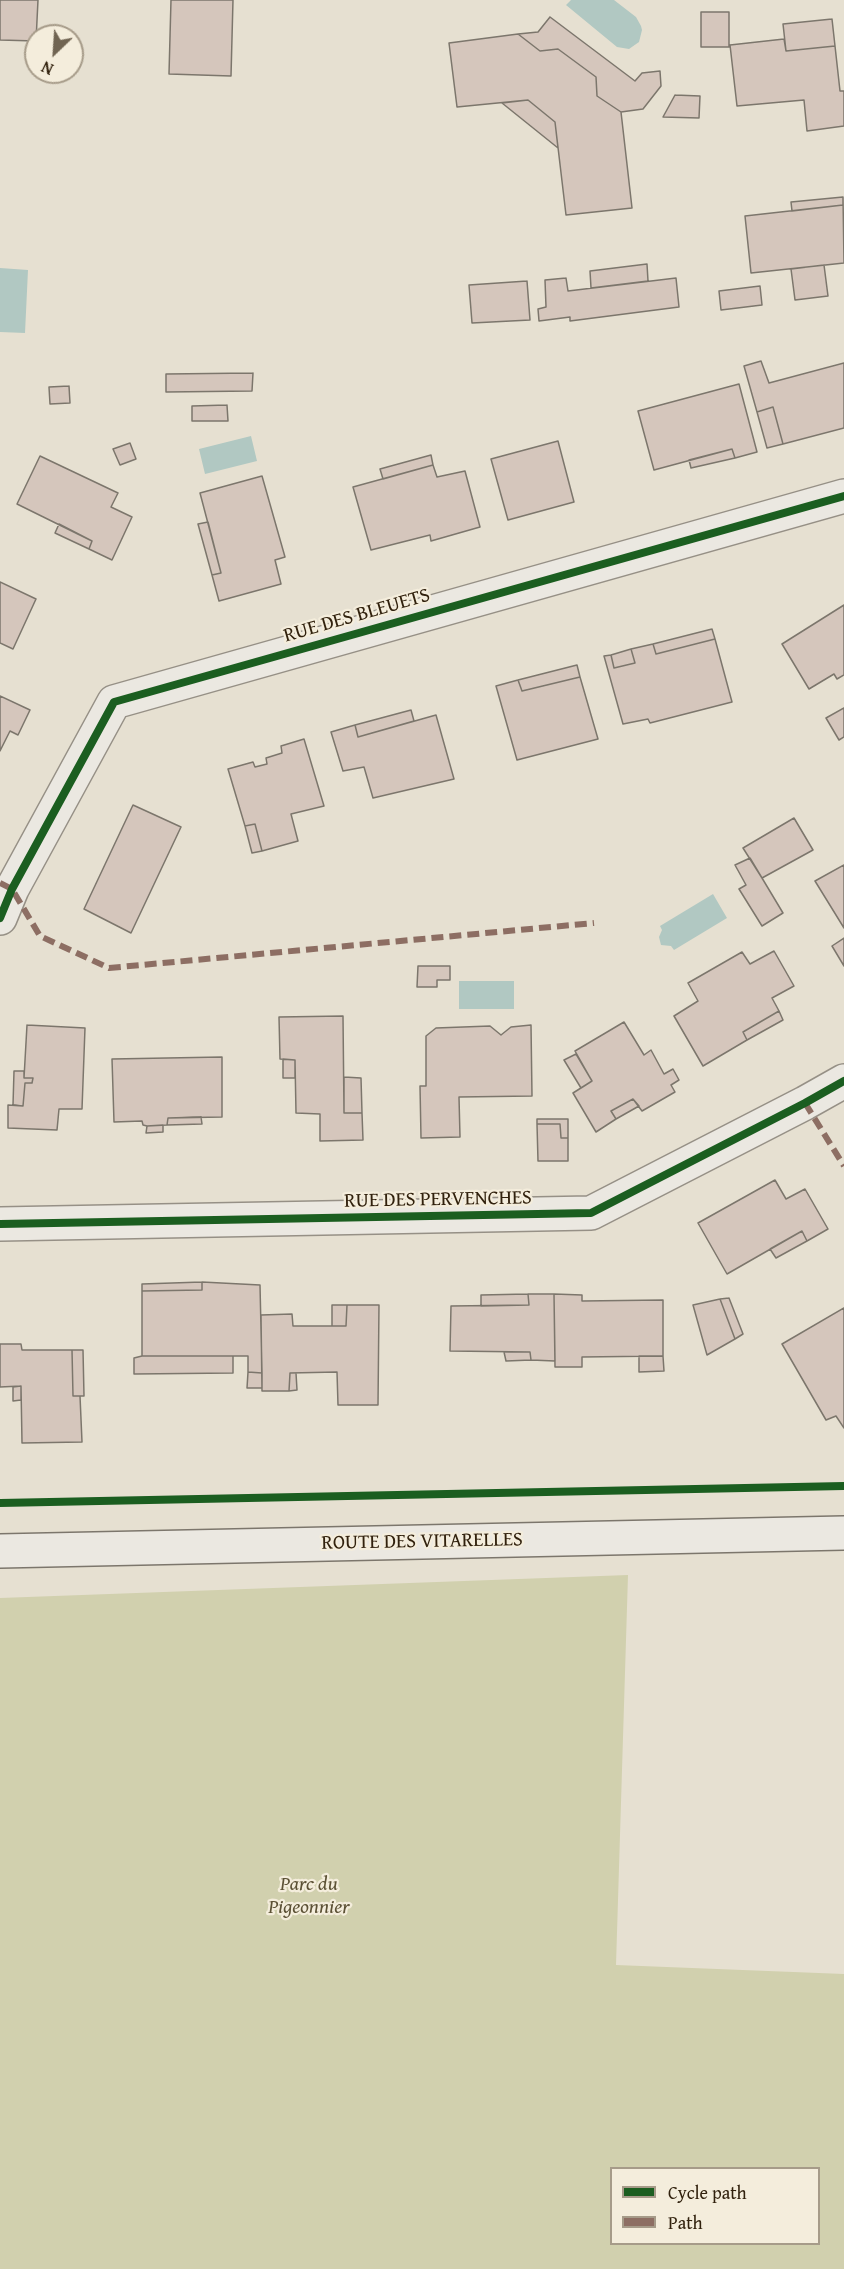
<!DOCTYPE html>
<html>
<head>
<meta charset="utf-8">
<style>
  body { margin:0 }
  #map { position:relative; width:844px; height:2269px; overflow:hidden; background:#e6e0d1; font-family:"Gentium Book Plus",serif }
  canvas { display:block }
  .legend { position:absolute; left:610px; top:2167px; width:210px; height:78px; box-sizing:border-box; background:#f4eddc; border:2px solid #a69b89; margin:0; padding:8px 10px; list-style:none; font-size:18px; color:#31210d }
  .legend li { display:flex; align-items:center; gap:12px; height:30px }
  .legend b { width:30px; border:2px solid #a69b89 }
  .north { position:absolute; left:24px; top:24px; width:60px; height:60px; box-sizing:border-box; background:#f4eddc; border:2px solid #a69b89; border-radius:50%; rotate:205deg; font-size:16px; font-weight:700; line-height:24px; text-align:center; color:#31210d }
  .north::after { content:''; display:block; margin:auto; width:21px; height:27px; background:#706452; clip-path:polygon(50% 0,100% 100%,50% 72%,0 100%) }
</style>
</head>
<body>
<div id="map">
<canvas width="844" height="2269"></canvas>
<ul class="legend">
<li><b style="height:8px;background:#1b5e20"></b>Cycle path</li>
<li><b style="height:8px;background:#8d6e63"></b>Path</li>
</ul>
<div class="north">N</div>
</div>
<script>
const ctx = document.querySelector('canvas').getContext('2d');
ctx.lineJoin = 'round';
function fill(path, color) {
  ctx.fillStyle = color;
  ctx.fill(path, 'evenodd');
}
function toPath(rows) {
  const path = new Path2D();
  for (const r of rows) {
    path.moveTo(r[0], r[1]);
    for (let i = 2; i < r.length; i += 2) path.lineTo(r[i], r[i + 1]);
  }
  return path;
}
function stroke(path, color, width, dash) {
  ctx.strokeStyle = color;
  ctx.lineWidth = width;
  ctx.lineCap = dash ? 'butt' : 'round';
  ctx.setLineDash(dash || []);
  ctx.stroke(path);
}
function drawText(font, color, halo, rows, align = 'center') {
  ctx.font = font + ' "Gentium Book Plus",serif';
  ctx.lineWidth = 4.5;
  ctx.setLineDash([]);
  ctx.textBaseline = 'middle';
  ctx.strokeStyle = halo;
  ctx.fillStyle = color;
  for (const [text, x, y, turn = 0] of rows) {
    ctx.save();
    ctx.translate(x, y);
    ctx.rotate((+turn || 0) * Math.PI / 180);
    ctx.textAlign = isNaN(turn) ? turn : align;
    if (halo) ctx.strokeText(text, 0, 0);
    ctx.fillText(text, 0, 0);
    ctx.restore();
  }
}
fill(toPath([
  [628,1575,616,1965,844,1974,844,2269,0,2269,0,1598],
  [612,2168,818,2168,818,2244,612,2244]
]), '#d1d0ae');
fill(toPath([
  [571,0,614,0,636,17,641,26,642,30,639,42,629,49,617,47,566,5],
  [0,268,28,270,25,333,0,332],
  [251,436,257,461,205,474,199,449],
  [713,894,727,918,674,950,671,946,661,945,659,937,662,930,660,926],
  [459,981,514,981,514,1009,459,1009]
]), '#b1c8c2');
const building = toPath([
  [0,0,38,0,36,41,0,40,0,0],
  [171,0,233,0,231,76,169,74,171,0],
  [701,12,729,12,729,47,701,47,701,12],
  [550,17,635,81,642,73,660,71,661,86,643,109,621,112,597,96,596,77,558,49,540,51,518,34,538,32,550,17],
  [832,19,835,46,786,51,783,24,832,19],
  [518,34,540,51,558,49,596,77,597,96,621,112,632,208,566,215,555,122,528,100,457,107,449,43,518,34],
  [784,39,786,51,835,46,840,91,844,91,844,126,807,131,804,100,737,106,730,45,784,39],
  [675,95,700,96,699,118,663,117,675,95],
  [528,100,555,122,558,148,502,103,528,100],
  [843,197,844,263,751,273,745,216,843,205,843,197],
  [843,197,843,205,792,211,791,202,843,197],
  [647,264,648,281,591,288,590,271,647,264],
  [824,265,828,296,795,300,791,269,824,265],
  [566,278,568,291,676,278,679,307,570,321,570,317,539,321,538,309,546,307,545,280,566,278],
  [527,281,530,320,472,323,469,285,527,281],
  [760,286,762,305,721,310,719,291,760,286],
  [761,361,769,383,844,363,844,428,783,444,773,407,757,412,744,366,761,361],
  [253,373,252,391,166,392,166,374,253,373],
  [739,384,757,452,735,458,732,449,654,470,638,411,739,384],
  [69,386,70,403,50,404,49,387,69,386],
  [227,405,228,421,192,421,192,406,227,405],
  [773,407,783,444,767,448,757,412,773,407],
  [558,441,574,502,508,520,491,459,558,441],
  [130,443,136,459,120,465,113,449,130,443],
  [732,449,735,458,691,468,689,460,732,449],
  [431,455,433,465,383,479,380,469,431,455],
  [40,456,118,493,111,507,132,517,112,560,89,549,92,541,17,504,40,456],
  [433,465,437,477,465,471,480,527,431,541,430,535,371,550,353,487,433,465],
  [262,476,285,557,275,560,281,584,219,601,212,575,221,573,200,493,262,476],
  [208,522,221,573,212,575,198,524,208,522],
  [59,524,92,541,89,549,55,533,59,524],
  [0,582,36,599,13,649,0,643,0,582],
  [844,605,844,675,837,679,834,674,809,689,782,644,844,605],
  [712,629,715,639,656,654,653,644,712,629],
  [715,639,732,702,650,723,648,719,623,724,604,656,611,655,614,668,635,663,631,649,653,644,656,654,715,639],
  [631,649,635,663,614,668,611,655,631,649],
  [577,665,580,677,522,691,518,680,577,665],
  [580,677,598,739,517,760,496,686,518,680,522,691,580,677],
  [0,696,30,710,18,735,10,731,0,751,0,696],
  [844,708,844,737,839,740,826,718,844,708],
  [411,710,414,721,358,737,355,725,411,710],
  [436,715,454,779,373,798,364,767,343,771,331,732,355,725,358,737,436,715],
  [304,739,324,806,291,814,298,841,262,851,255,824,245,826,228,769,253,762,255,767,267,764,266,758,282,753,281,746,304,739],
  [133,805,181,827,131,933,84,909,133,805],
  [794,818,813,850,762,878,743,848,794,818],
  [255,824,262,851,252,853,245,826,255,824],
  [750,858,783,913,762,926,739,889,746,885,735,865,750,858],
  [844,865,844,928,815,881,844,865],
  [844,938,844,966,832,946,844,938],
  [774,951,794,986,772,998,779,1011,743,1032,747,1040,703,1066,674,1016,698,1001,688,983,742,952,750,964,774,951],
  [418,966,450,966,450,980,437,980,437,987,417,987,418,966],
  [779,1011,783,1020,747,1040,743,1032,779,1011],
  [343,1016,344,1113,362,1113,363,1140,320,1141,320,1114,296,1113,295,1060,280,1059,279,1017,343,1016],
  [624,1022,644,1055,651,1050,664,1074,673,1069,679,1080,671,1085,675,1092,642,1111,633,1099,611,1111,616,1119,596,1132,573,1093,592,1081,575,1051,624,1022],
  [27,1025,85,1028,82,1109,59,1109,57,1130,8,1128,8,1105,23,1106,25,1083,32,1083,33,1078,24,1078,27,1025],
  [531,1025,532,1096,459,1097,460,1137,421,1138,420,1086,426,1086,426,1036,436,1028,490,1026,501,1035,511,1027,531,1025],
  [576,1054,592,1081,581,1088,564,1060,576,1054],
  [222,1057,222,1117,168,1118,167,1125,147,1126,143,1125,142,1121,114,1122,112,1059,222,1057],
  [283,1059,295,1060,295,1078,283,1078,283,1059],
  [14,1071,24,1071,24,1078,33,1078,32,1083,25,1083,23,1106,13,1105,14,1071],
  [344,1077,361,1078,362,1113,344,1113,344,1077],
  [633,1099,639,1106,616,1119,611,1111,633,1099],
  [201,1117,202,1124,167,1125,168,1118,201,1117],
  [537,1119,568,1119,568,1138,561,1138,560,1124,537,1124,537,1119],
  [537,1124,560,1124,561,1138,568,1138,568,1161,538,1161,537,1124],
  [163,1125,163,1132,146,1133,147,1126,163,1125],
  [775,1180,786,1199,805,1189,828,1229,807,1241,802,1231,727,1274,698,1223,775,1180],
  [802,1231,807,1241,776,1258,770,1249,802,1231],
  [202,1282,260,1285,262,1373,248,1372,248,1356,142,1356,142,1291,202,1290,202,1282],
  [202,1282,202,1290,142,1291,142,1284,202,1282],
  [528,1294,554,1294,555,1361,531,1360,530,1352,450,1351,451,1306,529,1305,528,1294],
  [528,1294,529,1305,481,1306,481,1295,528,1294],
  [554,1294,582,1295,582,1301,663,1300,663,1356,582,1357,582,1367,555,1367,554,1294],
  [729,1298,743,1334,735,1339,720,1299,729,1298],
  [720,1299,735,1339,707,1355,693,1305,720,1299],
  [332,1305,347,1305,346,1326,332,1326,332,1305],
  [347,1305,379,1305,378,1405,338,1405,337,1372,290,1373,289,1391,262,1391,261,1315,292,1314,293,1326,346,1326,347,1305],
  [844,1308,844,1428,836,1416,826,1420,782,1344,844,1308],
  [0,1344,21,1344,22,1350,72,1350,73,1396,80,1396,82,1442,22,1443,21,1386,0,1387,0,1344],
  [72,1350,83,1350,84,1396,73,1396,72,1350],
  [504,1352,530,1352,531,1360,506,1361,504,1352],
  [142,1356,233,1356,233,1373,134,1374,134,1358,142,1356],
  [639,1356,663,1356,664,1371,639,1372,639,1356],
  [248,1372,262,1373,262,1388,247,1388,248,1372],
  [290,1373,296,1373,297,1390,289,1391,290,1373],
  [21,1386,21,1400,13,1401,13,1387,21,1386]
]);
fill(building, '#d5c6bc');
stroke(building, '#7c766c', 1.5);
const street = toPath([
  [0,918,12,889,114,702,844,496],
  [0,1224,591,1213,805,1103,844,1081]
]);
const secondary = toPath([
  [0,1551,844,1533]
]);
stroke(street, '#969086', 36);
stroke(secondary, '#7c766c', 36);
stroke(street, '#ebe8e1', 33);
stroke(secondary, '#ebe8e1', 33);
stroke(toPath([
  [0,883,12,889,40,936,109,968,594,923],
  [805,1103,844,1166]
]), '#8d6e63', 6, [12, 6]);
stroke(toPath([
  [0,918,12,889,114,702,844,496],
  [0,1224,591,1213,805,1103,844,1081],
  [0,1503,844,1486]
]), '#1b5e20', 8);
drawText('20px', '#31210d', '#f4eddc', [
  ["RUE DES BLEUETS",357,616,-16],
  ["RUE DES PERVENCHES",438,1200,-1],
  ["ROUTE DES VITARELLES",422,1542,-1]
]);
drawText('italic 20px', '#5c5135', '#f4eddc', [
  ["Parc du",309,1885],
  ["Pigeonnier",309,1908]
]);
</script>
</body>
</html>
